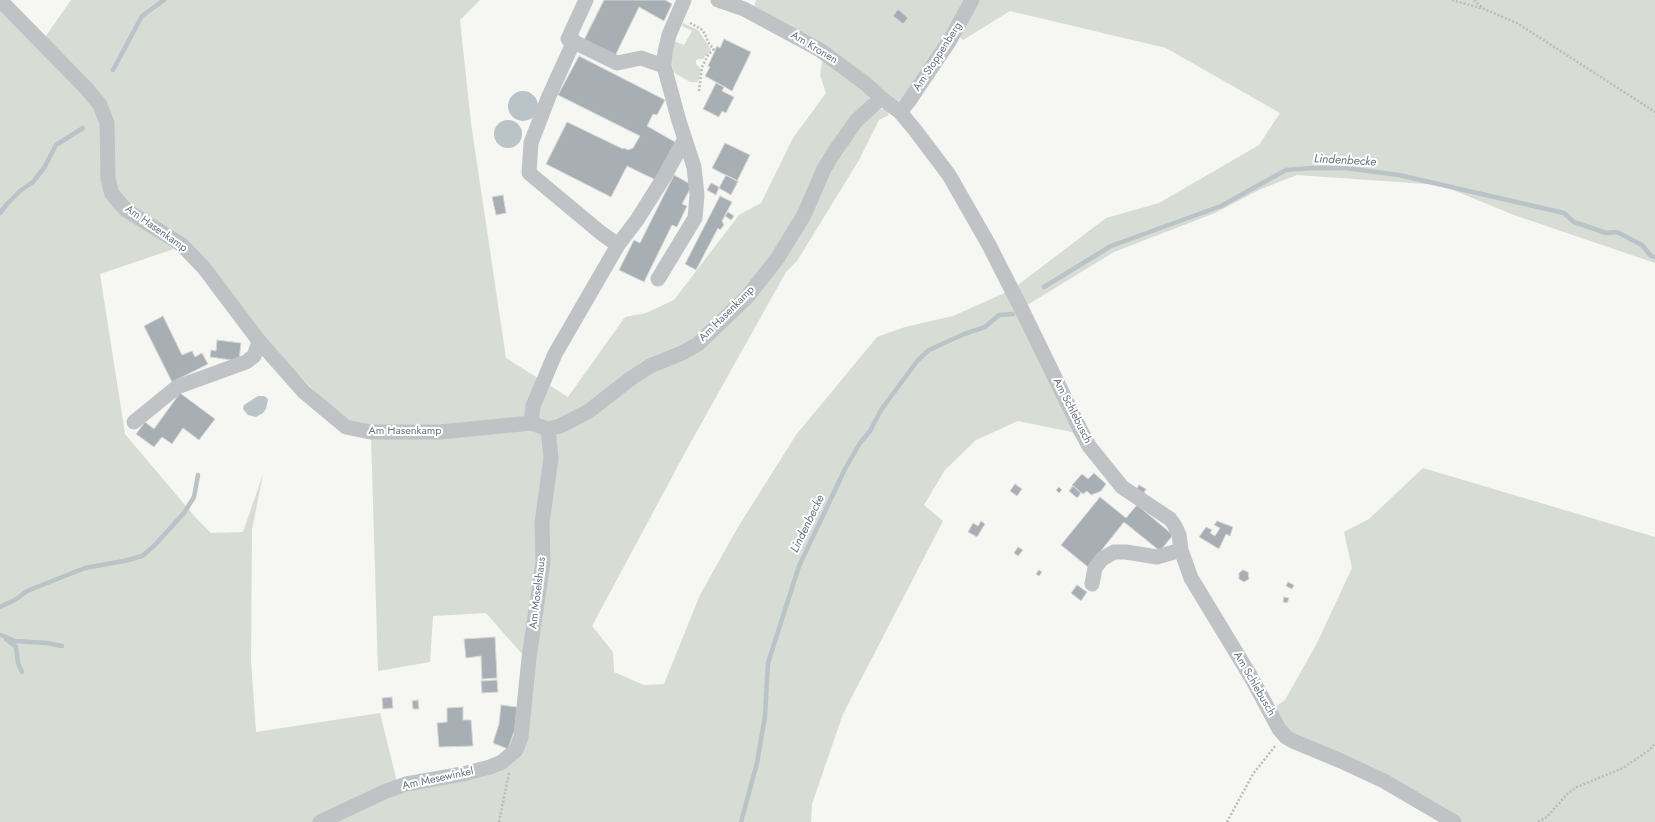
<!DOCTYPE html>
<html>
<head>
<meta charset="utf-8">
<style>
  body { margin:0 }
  canvas { display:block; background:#f6f6f3 }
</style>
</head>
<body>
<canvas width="1655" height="822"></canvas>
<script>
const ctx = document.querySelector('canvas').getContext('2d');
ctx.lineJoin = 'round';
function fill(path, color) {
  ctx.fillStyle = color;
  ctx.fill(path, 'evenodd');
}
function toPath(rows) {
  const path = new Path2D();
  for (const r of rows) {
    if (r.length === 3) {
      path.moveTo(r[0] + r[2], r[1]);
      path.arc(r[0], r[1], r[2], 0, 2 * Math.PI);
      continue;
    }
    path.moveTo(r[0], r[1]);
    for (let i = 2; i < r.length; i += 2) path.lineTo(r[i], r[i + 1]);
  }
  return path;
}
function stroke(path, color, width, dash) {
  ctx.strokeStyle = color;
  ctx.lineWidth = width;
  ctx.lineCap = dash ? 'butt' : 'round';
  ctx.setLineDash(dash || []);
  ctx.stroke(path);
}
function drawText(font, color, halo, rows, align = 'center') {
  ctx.font = font + ' Jost,sans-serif';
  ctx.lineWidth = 4;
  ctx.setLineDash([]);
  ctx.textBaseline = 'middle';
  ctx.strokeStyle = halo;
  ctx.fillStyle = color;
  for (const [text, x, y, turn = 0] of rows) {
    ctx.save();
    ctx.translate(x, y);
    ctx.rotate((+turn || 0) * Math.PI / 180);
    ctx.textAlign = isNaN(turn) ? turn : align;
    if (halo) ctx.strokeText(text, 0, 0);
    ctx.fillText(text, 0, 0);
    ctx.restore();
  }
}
fill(toPath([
  [71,0,480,0,460,20,471,123,506,358,568,397,625,317,646,313,674,300,739,215,761,203,793,138,826,93,820,75,823,56,864,86,868,90,869,98,867,104,839,134,820,167,795,222,782,243,787,248,807,218,830,165,841,148,866,118,874,112,881,109,887,110,889,115,879,120,859,160,797,261,786,272,687,449,592,626,613,652,614,672,644,685,664,684,700,595,738,527,796,435,877,337,905,327,953,316,1009,291,1075,429,1085,445,1082,447,1072,432,1018,421,976,440,945,470,924,505,943,521,843,714,812,804,811,822,0,822,0,5,98,104,103,129,104,176,108,194,128,219,174,249,100,274,125,434,196,518,211,533,243,532,263,474,252,530,251,660,256,732,380,713,399,790,473,775,491,769,506,762,519,750,525,735,527,720,532,655,522,654,486,613,433,616,430,662,378,671,371,435,442,434,519,429,520,423,442,429,369,429,343,420,268,343,229,293,192,248,129,207,117,190,112,170,110,123,100,97,43,40],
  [756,0,968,0,908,95,895,102,753,11],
  [976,0,1655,0,1655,263,1514,215,1441,185,1297,175,1261,189,1215,213,1114,252,1024,307,1014,288,1106,218,1159,203,1259,145,1280,113,1166,48,1010,11,963,40,957,34],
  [683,23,698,30,710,48,711,50,703,59,699,59,696,60,696,64,701,69,699,80,697,82,690,82,673,72,671,52,674,41,684,45,692,31,682,26],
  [1423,468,1655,537,1655,822,1461,822,1293,737,1272,709,1285,700,1317,643,1352,568,1344,532,1369,519]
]), '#d7dcd4');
fill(toPath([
  [523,106,15],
  [508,134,14],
  [258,396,264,396,268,399,266,409,263,413,256,417,248,415,243,409,244,405]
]), '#b9c3c8');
stroke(toPath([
  [113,70,142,16,164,0],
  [0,213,7,204,20,191,33,182,44,168,56,145,83,128],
  [1044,287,1111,246,1221,206,1286,170,1312,168,1345,168,1399,175,1564,213,1574,222,1606,233,1617,232,1642,245,1651,256,1655,257],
  [0,607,15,600,27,591,85,568,124,561,142,556,154,546,184,513,194,497,198,475],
  [1,635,15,641,47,643,62,646],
  [6,639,16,647,18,663,22,672],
  [741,822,757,763,765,716,768,663,799,566,845,469,860,443,870,431,881,410,918,360,929,350,964,334,985,327,999,315,1013,314]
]), '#b9c3c8', 4.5);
const building = toPath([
  [604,0,665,0,672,4,664,21,639,7,615,56,584,40,604,0],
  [898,9,908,18,903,24,893,16,898,9],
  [724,39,751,52,732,91,705,76,710,67,708,66,717,46,720,48,724,39],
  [579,56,665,100,657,115,653,114,647,126,675,142,656,180,627,166,611,197,546,164,567,122,623,149,624,148,628,150,633,148,640,136,558,95,579,56],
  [716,83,724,87,722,91,734,97,726,113,722,111,719,117,703,109,716,83],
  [725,143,750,155,737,181,712,168,725,143],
  [674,175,692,185,682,204,687,206,677,227,672,225,644,282,619,270,634,240,640,243,674,175],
  [726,175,738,181,731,195,719,188,726,175],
  [711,183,719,187,716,195,707,190,711,183],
  [503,195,506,213,496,215,492,197,503,195],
  [720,196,732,202,722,221,724,225,720,230,718,228,696,270,685,264,720,196],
  [728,212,734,216,731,220,725,216,728,212],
  [163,316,182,355,192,351,195,357,202,353,208,364,172,382,144,326,163,316],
  [217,340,241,343,239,361,210,357,211,350,216,351,217,340],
  [180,393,215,419,199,440,183,428,172,444,162,437,154,447,136,434,145,422,154,429,180,393],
  [1094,473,1106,484,1101,491,1091,495,1087,491,1083,494,1072,485,1082,474,1088,479,1094,473],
  [1015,484,1022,489,1017,496,1010,491,1015,484],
  [1139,485,1146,489,1143,495,1136,490,1139,485],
  [1073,486,1081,493,1077,498,1069,491,1073,486],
  [1059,487,1062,490,1059,493,1056,490,1059,487],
  [1100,497,1126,518,1137,505,1173,535,1160,551,1124,522,1088,567,1061,545,1100,497],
  [981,521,985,524,977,537,968,532,973,523,978,526,981,521],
  [1217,521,1233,527,1230,536,1226,534,1219,549,1199,537,1206,527,1212,530,1210,533,1215,536,1220,528,1214,525,1217,521],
  [1018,547,1023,550,1018,556,1014,553,1018,547],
  [1039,570,1042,572,1039,576,1036,574,1039,570],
  [1243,570,1248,572,1249,579,1244,582,1239,579,1239,573,1243,570],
  [1288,582,1294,585,1292,589,1286,586,1288,582],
  [1077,585,1087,592,1081,601,1071,593,1077,585],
  [1284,597,1289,598,1287,603,1283,602,1284,597],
  [495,637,497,678,482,679,481,656,466,658,464,639,495,637],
  [497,680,498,692,482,693,481,681,497,680],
  [392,697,393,708,383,709,382,698,392,697],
  [418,700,419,709,413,709,412,701,418,700],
  [501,705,517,707,515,729,508,749,493,743,499,724,501,705],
  [463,707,463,720,471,720,473,746,439,747,437,723,447,722,447,708,463,707]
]);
fill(building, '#a8afb4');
stroke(building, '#d7d7d5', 1);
stroke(toPath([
  [1452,0,1484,9,1517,23,1655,112],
  [1474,0,1483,8],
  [690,23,701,29,705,34,708,42,715,51],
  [699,91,702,67,708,55,714,49],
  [499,822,509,773],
  [1227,822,1253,774,1276,745],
  [1538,822,1547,817,1568,793,1577,787,1623,768,1648,751,1655,744]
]), '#b9bcbe', 2.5, [2, 2]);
stroke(toPath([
  [0,0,87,89,100,105,107,123,108,179,112,194,126,210,182,245,204,268,259,341,304,392,346,427,370,432,440,432,531,423,548,429,560,426,589,411,630,379,650,366,682,353,698,344,747,297,777,259,804,215,824,169,833,154,856,121,881,98],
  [586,0,568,39,617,63,641,58,664,66,665,52,669,35,684,0],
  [718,0,744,9,820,50,866,84,881,98,900,112,915,130,949,175,989,245,1023,312,1079,427,1089,446,1122,487,1170,519,1175,526,1179,535,1181,550,1191,578,1251,677,1279,729,1286,737,1293,741,1341,761,1384,781,1454,822],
  [574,41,549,96,531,143,529,173,601,233,618,245,637,220,664,177,685,139],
  [900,112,909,101,950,40,972,0],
  [658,279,695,218,697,195,694,167,679,121,664,66],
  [134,422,177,387,246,362,254,356,259,341],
  [531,423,533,406,555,354,618,245],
  [1092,584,1095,568,1102,559,1114,552,1126,552,1157,557,1181,550],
  [320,822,384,792,406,784,463,774,490,767,502,762,516,750,521,737,529,658,543,562,542,523,551,458,548,429]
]), '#bfc3c6', 15);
drawText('11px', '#677582', '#fff', [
  ["Am Kronen",814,48,31],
  ["Am Stoppenberg",938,57,-57],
  ["Am Hasenkamp",156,229,35],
  ["Am Hasenkamp",727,314,-45],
  ["Am Schlebusch",1072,411,63],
  ["Am Hasenkamp",405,431],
  ["Am Moselshaus",538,593,-83],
  ["Am Schlebusch",1254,684,60],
  ["Am Mesewinkel",438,779,-12]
]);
drawText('italic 12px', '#63767e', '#fff', [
  ["Lindenbecke",1345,161,3],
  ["Lindenbecke",808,524,-64]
]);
</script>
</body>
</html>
